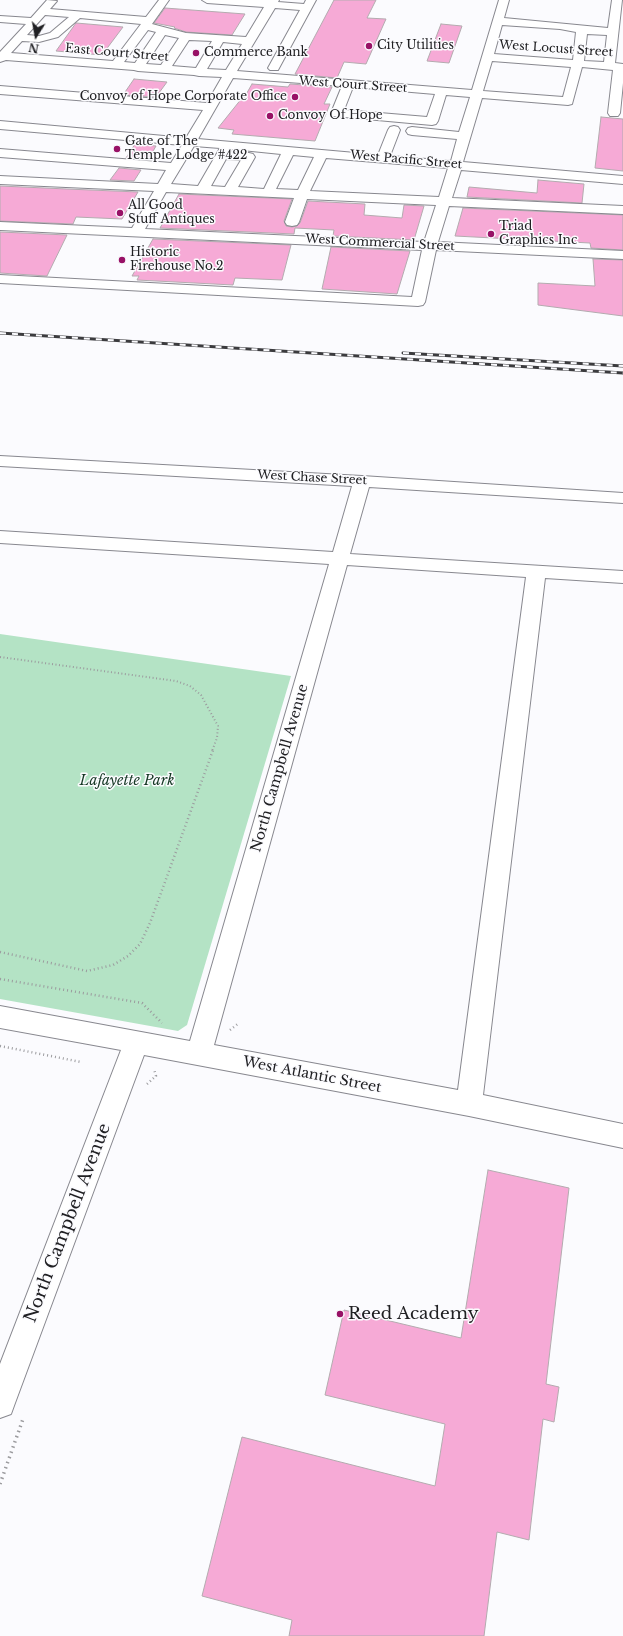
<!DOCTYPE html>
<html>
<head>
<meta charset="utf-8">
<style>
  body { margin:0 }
  #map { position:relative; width:623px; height:1636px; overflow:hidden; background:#fbfbfe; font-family:"Libre Baskerville",serif }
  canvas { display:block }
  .north { position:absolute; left:16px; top:16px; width:40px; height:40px; -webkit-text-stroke:3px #fbfbfe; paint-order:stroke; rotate:191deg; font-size:11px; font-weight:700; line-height:16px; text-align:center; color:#202023 }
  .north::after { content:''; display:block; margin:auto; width:14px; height:18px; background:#202023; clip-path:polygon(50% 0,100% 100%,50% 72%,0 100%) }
</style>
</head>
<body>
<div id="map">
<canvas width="623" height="1636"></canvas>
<div class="north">N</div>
</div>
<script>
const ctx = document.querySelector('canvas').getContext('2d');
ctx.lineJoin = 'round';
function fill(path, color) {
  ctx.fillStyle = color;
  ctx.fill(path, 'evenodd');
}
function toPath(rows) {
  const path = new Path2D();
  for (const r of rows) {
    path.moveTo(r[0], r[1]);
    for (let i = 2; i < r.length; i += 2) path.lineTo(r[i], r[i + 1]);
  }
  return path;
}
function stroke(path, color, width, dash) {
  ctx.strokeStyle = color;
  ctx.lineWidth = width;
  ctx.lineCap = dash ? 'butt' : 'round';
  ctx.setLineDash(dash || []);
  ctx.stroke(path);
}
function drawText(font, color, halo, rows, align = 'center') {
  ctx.font = font + ' "Libre Baskerville",serif';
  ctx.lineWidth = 3;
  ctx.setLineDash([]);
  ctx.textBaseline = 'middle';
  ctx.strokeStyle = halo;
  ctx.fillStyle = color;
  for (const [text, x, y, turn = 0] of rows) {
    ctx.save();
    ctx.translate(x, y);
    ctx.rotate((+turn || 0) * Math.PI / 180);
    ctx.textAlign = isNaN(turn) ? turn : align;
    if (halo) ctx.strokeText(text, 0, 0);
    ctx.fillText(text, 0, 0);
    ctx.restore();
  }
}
fill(toPath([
  [0,634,291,676,187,1025,178,1031,0,999]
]), '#b4e3c5');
const building = toPath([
  [334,0,376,0,367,18,386,19,366,64,344,62,337,78,295,74,334,0],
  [165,8,245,14,232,35,186,32,174,28,175,27,154,23,165,8],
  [76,23,123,27,102,55,56,51,76,23],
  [441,24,462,26,449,63,427,61,441,24],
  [134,79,167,82,156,97,123,95,134,79],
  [252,84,288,87,290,84,332,87,324,104,330,104,315,141,232,134,234,130,218,128,242,98,244,98,252,84],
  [601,117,623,119,623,171,595,168,601,117],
  [135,144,156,146,148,160,126,158,135,144],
  [119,168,141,170,134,181,110,180,119,168],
  [538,180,584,184,582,203,467,197,469,187,537,193,538,180],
  [0,186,67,189,138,192,122,219,76,217,73,224,0,221,0,186],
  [179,194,292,199,284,221,286,226,292,227,297,226,300,223,308,201,365,204,364,215,402,218,404,205,424,206,414,240,333,236,334,230,295,228,294,234,160,228,179,194],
  [463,208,623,215,623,250,591,248,590,243,455,236,463,208],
  [0,232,67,235,47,276,0,273,0,232],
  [153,239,291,245,282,280,235,278,233,285,137,280,139,276,132,276,153,239],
  [331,247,410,251,397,294,322,289,331,247],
  [593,259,623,260,623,316,538,305,538,283,595,286,593,259],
  [488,1170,569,1188,546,1384,559,1387,554,1422,543,1419,529,1540,497,1532,484,1636,289,1636,292,1620,202,1596,242,1437,435,1486,445,1424,325,1395,344,1310,461,1338,488,1170]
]);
fill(building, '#f6aad6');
stroke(building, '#b3abaf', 1);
const minor = toPath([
  [47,0,57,1,50,9,146,17,159,0,169,0,152,24,186,33,246,37,264,7,207,3,202,0,279,0,278,2,304,4,306,0,316,0,278,70,270,70,268,68,300,10,275,8,237,71,472,90,499,0,509,0,504,18,608,28,612,0,622,0,615,63,623,64,623,83,620,113,618,116,610,116,608,113,613,70,582,67,572,104,568,105,482,98,463,162,623,176,623,184,461,170,452,198,623,206,623,214,449,206,438,242,623,251,623,259,436,250,425,302,423,305,418,306,0,283,0,275,412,297,422,250,0,230,0,222,132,228,154,191,0,184,0,176,158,184,166,170,0,157,0,149,171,163,182,145,0,129,0,121,186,138,203,110,0,94,0,86,207,103,222,77,199,76,194,75,138,71,134,70,6,60,0,62,0,52,26,24,0,22,0,16,31,18,47,0],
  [45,15,69,17,50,33,39,36,27,35,45,15],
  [80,18,141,24,113,61,11,53,22,41,39,42,58,37,80,18],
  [502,25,560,29,576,32,573,60,494,54,502,25],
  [148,30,156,32,135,63,124,62,148,30],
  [587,34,607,35,604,62,584,61,587,34],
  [165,35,179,38,161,65,146,64,165,35],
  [189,40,212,41,196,68,172,66,189,40],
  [223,42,242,44,226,70,207,69,223,42],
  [492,61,571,67,563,97,483,91,492,61],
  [233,78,342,86,331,113,333,116,432,125,436,124,438,121,446,95,470,97,459,132,412,127,408,128,406,131,408,134,412,135,457,139,451,161,390,156,400,130,398,127,394,126,390,127,388,130,378,155,198,139,233,78],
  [353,87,435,94,427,117,344,110,353,87],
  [194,146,220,148,198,186,171,184,194,146],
  [232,149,281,154,264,189,238,187,255,157,253,154,249,153,230,152,232,149],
  [293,155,314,157,298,190,276,189,293,155],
  [326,158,448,168,439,197,310,191,326,158],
  [226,159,241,160,225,187,211,186,226,159],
  [166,192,294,198,285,222,287,225,292,226,297,225,299,222,307,199,436,205,424,242,145,229,166,192],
  [0,456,362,476,623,493,623,503,369,487,350,554,623,571,623,583,545,578,483,1095,623,1124,623,1148,469,1116,144,1055,15,1403,11,1414,0,1418,0,1364,121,1050,0,1028,0,1006,190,1041,329,564,0,543,0,531,333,552,352,486,0,466,0,456],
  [347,565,526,577,458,1090,214,1045,347,565]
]);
stroke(minor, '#88888f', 2);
stroke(toPath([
  [0,657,176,681,190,686,201,695,218,726,217,738,212,751]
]), '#9b9b9e', 2, [1, 2.5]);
stroke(toPath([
  [0,952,87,971,113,965,128,956,140,944,150,923,213,750],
  [0,979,142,1003,162,1023],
  [230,1030,239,1023],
  [0,1046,81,1062],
  [147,1084,156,1076,154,1069]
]), '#9b9b9e', 2.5, [1, 3]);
stroke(toPath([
  [0,1484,23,1419]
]), '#9b9b9e', 3.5, [1.5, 4]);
fill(minor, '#fff');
const rail = toPath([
  [0,333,623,373],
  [403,353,623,366]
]);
stroke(rail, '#3b3b3e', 3);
stroke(rail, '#fbfbfe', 2, [6]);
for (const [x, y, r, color] of [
  [369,46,4,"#981166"],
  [196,53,4,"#981166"],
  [295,97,4,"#981166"],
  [270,116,4,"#981166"],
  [117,149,4,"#981166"],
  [120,213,4,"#981166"],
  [491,234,4,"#981166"],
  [122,260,4,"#981166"],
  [340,1314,4,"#981166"]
]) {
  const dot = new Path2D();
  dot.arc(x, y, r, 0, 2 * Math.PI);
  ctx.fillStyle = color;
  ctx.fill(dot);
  stroke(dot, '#fbfbfe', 1.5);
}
drawText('12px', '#202023', '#fbfbfe', [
  ["City Utilities",377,46],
  ["Commerce Bank",204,53],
  ["Convoy of Hope Corporate Office",287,97,"right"],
  ["Convoy Of Hope",278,116],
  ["Gate of The",125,142],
  ["Temple Lodge #422",125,156],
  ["All Good",128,206],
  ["Stuff Antiques",128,220],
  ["Triad",499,227],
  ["Graphics Inc",499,241],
  ["Historic",130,253],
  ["Firehouse No.2",130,267]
], 'left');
drawText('12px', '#202023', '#fbfbfe', [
  ["West Locust Street",556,49,4],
  ["East Court Street",117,53,5],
  ["West Court Street",353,85,4],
  ["West Pacific Street",406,160,5],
  ["West Commercial Street",380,243,3],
  ["West Chase Street",312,478,3]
]);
drawText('14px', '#202023', '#fbfbfe', [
  ["North Campbell Avenue",280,768,-74],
  ["West Atlantic Street",312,1075,11]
]);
drawText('italic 14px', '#153824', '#fbfbfe', [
  ["Lafayette Park",127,781]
]);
drawText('17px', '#202023', '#fbfbfe', [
  ["North Campbell Avenue",68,1223,-69]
]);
drawText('17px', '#202023', '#fbfbfe', [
  ["Reed Academy",348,1314]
], 'left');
</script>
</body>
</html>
